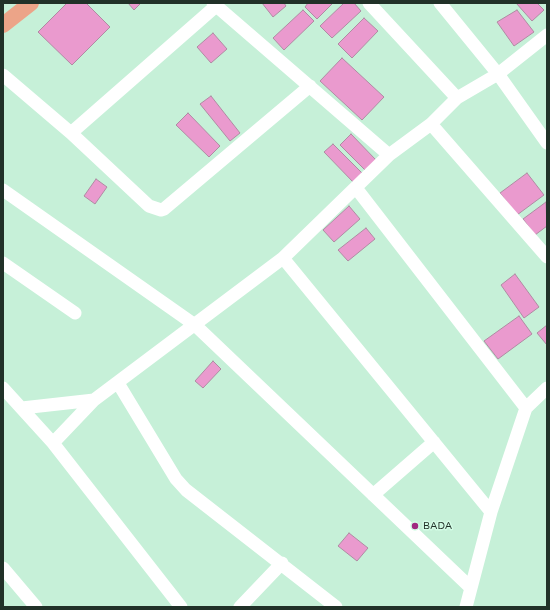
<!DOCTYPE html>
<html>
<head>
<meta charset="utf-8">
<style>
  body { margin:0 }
  #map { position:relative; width:550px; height:610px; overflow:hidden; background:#c6f0d8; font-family:"Varela Round",sans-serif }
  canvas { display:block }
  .frame { position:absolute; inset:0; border:4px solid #213128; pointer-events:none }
</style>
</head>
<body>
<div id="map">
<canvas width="550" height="610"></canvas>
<div class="frame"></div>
</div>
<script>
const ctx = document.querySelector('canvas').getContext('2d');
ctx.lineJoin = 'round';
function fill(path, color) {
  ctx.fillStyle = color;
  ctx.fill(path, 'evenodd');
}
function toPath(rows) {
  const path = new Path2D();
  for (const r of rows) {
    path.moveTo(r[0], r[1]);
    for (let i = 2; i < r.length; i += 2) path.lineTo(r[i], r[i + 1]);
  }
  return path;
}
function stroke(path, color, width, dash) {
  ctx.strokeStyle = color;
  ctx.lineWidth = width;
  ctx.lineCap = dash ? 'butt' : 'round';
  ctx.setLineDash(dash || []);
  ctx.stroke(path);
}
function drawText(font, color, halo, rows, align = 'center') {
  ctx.font = font + ' "Varela Round",sans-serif';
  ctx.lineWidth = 3;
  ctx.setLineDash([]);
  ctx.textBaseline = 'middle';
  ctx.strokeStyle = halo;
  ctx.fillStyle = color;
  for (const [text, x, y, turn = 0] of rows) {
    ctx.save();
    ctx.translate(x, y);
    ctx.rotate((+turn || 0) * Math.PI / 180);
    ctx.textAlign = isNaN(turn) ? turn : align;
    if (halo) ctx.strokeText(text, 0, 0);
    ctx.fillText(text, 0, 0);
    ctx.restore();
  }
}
const building = toPath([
  [67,3,86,3,110,27,72,65,38,32,67,3],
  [128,3,141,3,134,10,128,3],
  [262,3,284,3,286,6,273,17,262,3],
  [308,3,333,3,317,19,305,7,308,3],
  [344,3,354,3,361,11,332,38,320,26,344,3],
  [516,3,537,3,544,10,532,21,516,3],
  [303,10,314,21,284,50,273,38,303,10],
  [517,10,534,32,514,46,497,22,517,10],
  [364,18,378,31,352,58,338,44,364,18],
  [213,33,227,49,211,63,197,47,213,33],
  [342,58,384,97,362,120,320,81,342,58],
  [211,96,240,133,230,141,200,104,211,96],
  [188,113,220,146,209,157,176,125,188,113],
  [351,134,376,160,365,170,340,145,351,134],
  [333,144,363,174,354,183,324,152,333,144],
  [527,173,544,195,517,215,500,193,527,173],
  [96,179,107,187,95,204,84,196,96,179],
  [546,202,547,226,535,235,523,219,546,202],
  [349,206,360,219,334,242,323,230,349,206],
  [366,228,375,239,348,261,338,250,366,228],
  [515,274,539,307,524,318,501,285,515,274],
  [519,316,532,334,498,359,484,341,519,316],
  [547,325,547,345,537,333,547,325],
  [213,361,221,369,203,388,195,381,213,361],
  [349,533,368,548,357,561,338,546,349,533]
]);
fill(building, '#ea9ace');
stroke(building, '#af8ba2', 1);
stroke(toPath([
  [213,3,389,155],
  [369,3,457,98],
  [440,3,498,74,547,143],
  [3,75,71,133,149,206,161,210,164,209,310,86],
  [431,124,547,257],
  [71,133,216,6],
  [356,188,526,408],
  [3,190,195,325,471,588],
  [283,258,491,512],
  [3,263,75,313],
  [118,383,176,479,186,490,336,607],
  [3,388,53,443,181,607],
  [22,408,94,400],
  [53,443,94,400,283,258,389,155,431,124,457,98,498,74,547,35],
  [373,495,434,442],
  [3,568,36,607],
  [240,607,282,563],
  [466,607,491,512,526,408,547,388]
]), '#fff', 13);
stroke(toPath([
  [3,25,31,3]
]), '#eca488', 16);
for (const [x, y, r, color] of [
  [415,526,4,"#a02880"]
]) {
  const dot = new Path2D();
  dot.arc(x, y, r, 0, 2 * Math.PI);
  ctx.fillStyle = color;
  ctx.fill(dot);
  stroke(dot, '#d3fde6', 1.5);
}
drawText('10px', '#213128', '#d3fde6', [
  ["BADA",423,526]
], 'left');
</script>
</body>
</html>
